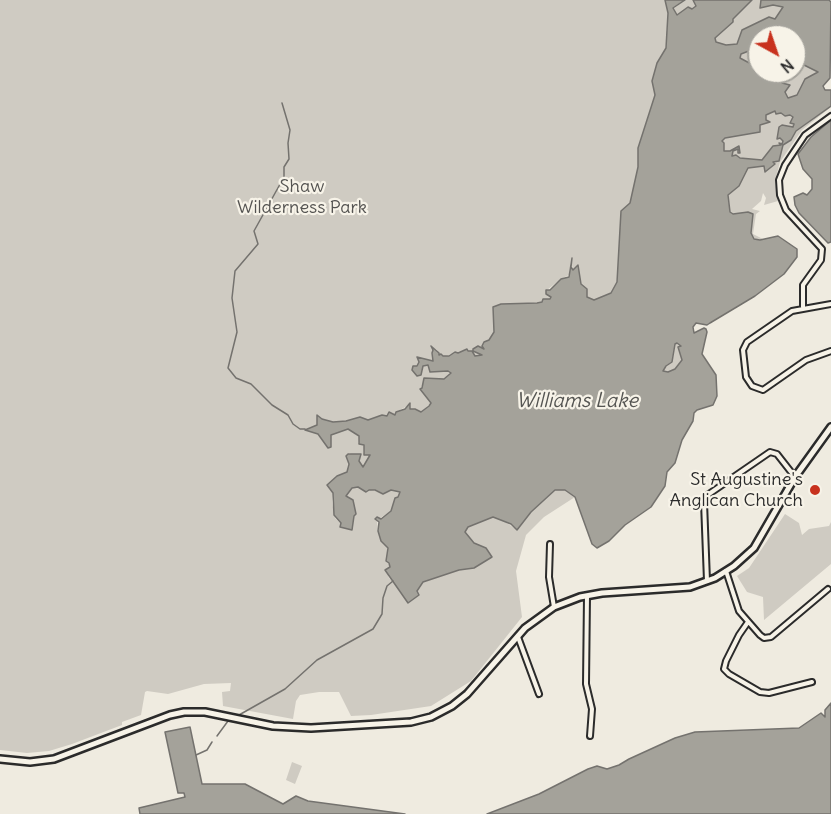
<!DOCTYPE html>
<html>
<head>
<meta charset="utf-8">
<style>
  body { margin:0 }
  #map { position:relative; width:831px; height:814px; overflow:hidden; background:#efebe0; font-family:Delius,sans-serif }
  canvas { display:block }
  .north { position:absolute; left:747px; top:24px; width:60px; height:60px; box-sizing:border-box; background:#f7f3e8; border:2px solid #a5a39c; border-radius:50%; rotate:140deg; font-size:16px; font-weight:700; line-height:24px; text-align:center; color:#2b2b2b }
  .north::after { content:''; display:block; margin:auto; width:21px; height:27px; background:#c8321e; clip-path:polygon(50% 0,100% 100%,50% 72%,0 100%) }
</style>
</head>
<body>
<div id="map">
<canvas width="831" height="814"></canvas>
<div class="north">N</div>
</div>
<script>
const ctx = document.querySelector('canvas').getContext('2d');
ctx.lineJoin = 'round';
function fill(path, color) {
  ctx.fillStyle = color;
  ctx.fill(path, 'evenodd');
}
function toPath(rows) {
  const path = new Path2D();
  for (const r of rows) {
    path.moveTo(r[0], r[1]);
    for (let i = 2; i < r.length; i += 2) path.lineTo(r[i], r[i + 1]);
  }
  return path;
}
function stroke(path, color, width, dash) {
  ctx.strokeStyle = color;
  ctx.lineWidth = width;
  ctx.lineCap = dash ? 'butt' : 'round';
  ctx.setLineDash(dash || []);
  ctx.stroke(path);
}
function drawText(font, color, halo, rows, align = 'center') {
  ctx.font = font + ' Delius,sans-serif';
  ctx.lineWidth = 4.5;
  ctx.setLineDash([]);
  ctx.textBaseline = 'middle';
  ctx.strokeStyle = halo;
  ctx.fillStyle = color;
  for (const [text, x, y, turn = 0] of rows) {
    ctx.save();
    ctx.translate(x, y);
    ctx.rotate((+turn || 0) * Math.PI / 180);
    ctx.textAlign = isNaN(turn) ? turn : align;
    if (halo) ctx.strokeText(text, 0, 0);
    ctx.fillText(text, 0, 0);
    ctx.restore();
  }
}
fill(toPath([
  [0,0,665,0,668,13,666,49,657,63,652,81,655,95,638,148,638,167,630,203,621,211,617,282,611,293,594,300,586,297,578,278,578,266,573,270,571,260,569,275,561,279,547,290,551,297,550,299,543,300,542,302,525,304,501,304,494,313,493,318,502,327,494,333,489,340,484,342,482,346,484,349,478,347,477,351,482,354,475,356,472,351,468,351,467,349,443,357,441,354,439,355,437,350,431,346,433,350,432,353,433,361,417,357,419,362,417,366,413,366,412,370,422,372,423,366,428,365,430,372,448,371,451,373,444,379,427,378,420,389,431,403,421,412,410,409,411,404,396,412,395,415,389,412,387,416,382,415,368,420,360,417,346,421,333,422,322,419,317,415,317,425,306,431,316,432,325,441,326,446,331,447,331,434,348,429,359,437,358,443,364,445,363,453,370,455,363,467,360,464,359,454,355,456,349,453,347,472,337,476,327,485,333,493,332,502,335,518,343,526,352,530,354,516,356,514,353,500,346,496,352,488,358,487,384,493,385,491,391,490,400,492,398,497,396,497,391,511,377,520,378,531,381,541,388,548,387,559,390,567,386,569,389,578,397,585,408,602,422,582,459,570,474,568,486,548,474,543,465,532,468,527,493,517,500,518,517,530,531,512,555,490,565,490,575,497,544,517,526,535,516,571,522,617,471,681,431,706,371,715,351,716,339,692,319,692,300,695,296,701,293,719,223,706,222,692,230,691,231,683,204,684,168,694,147,691,145,692,141,715,122,722,122,725,72,744,49,751,27,753,0,750],
  [685,0,693,0,697,5,692,9,688,7,677,15,673,9],
  [752,0,761,0,760,8,773,5,784,6,775,19,737,44,726,45,715,42,715,38,733,22,733,19],
  [758,48,758,62,753,66,739,58,741,54],
  [795,61,831,70,830,78,823,86,825,90,831,90,831,107,802,130,780,162,775,181,778,201,764,205,766,198,763,193,761,201,752,209,760,211,756,214,753,234,763,239,754,239,751,234,730,212,728,195,731,158,723,151,720,143,789,72,795,72],
  [680,343,682,346,678,347,682,360,675,369,668,373,662,370,672,362,675,344],
  [785,514,799,523,802,535,809,529,829,526,831,522,831,564,764,620,763,597,747,592,737,576,749,568],
  [292,762,302,766,295,784,286,780]
]), '#cfcbc2');
const water = toPath([
  [665,0,685,0,673,8,677,15,688,7,692,9,696,6,693,0,752,0,733,19,733,22,715,38,716,42,726,45,737,44,742,30,769,17,775,19,783,7,773,5,760,8,761,0,829,0,831,2,830,78,823,86,825,90,831,90,831,106,796,131,791,140,783,145,779,161,773,162,775,164,765,172,764,166,748,168,739,186,728,195,730,212,733,214,748,212,753,214,751,233,754,239,760,240,778,236,797,249,797,257,784,274,755,296,710,323,707,325,696,323,693,327,694,333,704,328,706,329,707,332,702,354,716,375,717,396,713,405,697,410,694,413,693,421,682,440,675,463,667,472,665,486,651,507,625,525,609,541,597,548,592,544,575,497,565,490,555,490,531,512,517,530,511,524,493,517,468,527,465,532,474,543,486,548,492,557,474,568,459,570,423,582,417,591,419,595,408,603,385,570,390,567,389,563,386,561,388,548,381,541,378,531,379,522,375,519,377,517,381,519,391,511,395,498,398,497,400,492,391,490,383,494,375,490,369,490,366,492,358,487,352,488,346,496,353,500,356,514,354,516,352,530,340,527,341,523,334,515,333,493,327,485,337,476,347,472,349,464,346,456,348,454,361,454,359,461,363,467,370,455,364,455,364,445,359,444,359,436,348,429,331,435,331,447,328,448,318,434,305,430,317,425,317,415,322,419,333,422,346,421,360,417,368,420,382,415,387,416,389,412,395,415,396,412,405,409,410,403,410,409,415,409,421,412,429,406,431,403,420,389,422,388,424,378,444,379,451,373,448,371,430,372,428,365,423,366,421,375,417,376,412,370,413,366,417,366,419,362,417,357,433,361,432,353,433,350,431,346,439,353,439,355,441,354,443,356,449,356,455,352,458,353,467,349,468,351,472,351,475,356,482,355,473,351,473,349,478,346,484,349,482,346,484,342,489,340,494,332,493,307,501,304,537,303,542,302,543,299,550,299,551,297,546,294,546,290,550,290,561,279,569,277,572,258,571,267,573,270,578,265,581,284,587,289,587,297,594,300,611,293,617,282,621,211,630,203,638,167,638,148,655,95,652,81,657,63,666,48,668,13,665,0],
  [759,36,795,36,795,64,798,62,818,72,805,79,797,95,788,98,785,92,790,85,782,83,783,79,792,76,794,72,759,72,759,56,757,55,758,62,753,65,740,58,741,54,754,49,759,49,759,36],
  [775,111,776,114,781,113,785,116,790,115,793,117,790,123,794,124,793,127,782,125,779,127,777,139,780,138,783,141,782,144,779,143,781,145,773,146,762,160,740,158,736,155,732,156,733,151,738,149,738,153,740,153,739,146,730,151,724,151,724,143,722,141,725,138,760,132,760,125,770,122,766,120,766,115,775,111],
  [677,343,681,346,678,347,682,360,675,369,668,372,663,371,666,366,672,362,675,344,677,343],
  [831,120,831,242,828,243,799,213,795,205,794,197,803,193,807,195,812,189,812,179,803,169,798,154,811,137,831,120],
  [831,703,831,814,487,814,539,794,588,769,597,766,607,769,619,765,629,759,675,738,695,732,799,728,821,713,825,717,825,710,831,703],
  [190,727,202,784,245,784,283,804,296,796,308,801,405,814,140,814,139,808,185,797,184,793,178,793,165,732,190,727]
]);
fill(water, '#a4a29a');
stroke(water, '#74726e', 1.5);
stroke(toPath([
  [282,103,290,130,288,143,289,159,284,167,284,177,254,231,258,244,235,271,232,298,237,332,228,368,236,378,251,384,272,405,288,415,293,424,300,429,305,429],
  [239,715,285,689,317,660,373,629,382,614,383,598,387,586,393,581],
  [217,736,228,721],
  [196,755,207,750,212,742]
]), '#74726e', 1.5);
const minor = toPath([
  [831,304,792,311,747,342,743,350,746,377,752,386,763,390,806,360,831,351],
  [803,307,803,285,821,260,822,249,786,210,780,195,779,180,785,165,805,135,831,116],
  [550,544,549,577,554,607],
  [726,571,739,611,760,635,764,638,771,637,828,589],
  [707,581,704,502,706,496,770,452,777,454,795,477],
  [587,596,586,684,592,709,590,736],
  [748,622,739,635,726,661,724,669,729,674,760,692,769,693,812,682],
  [518,637,539,694]
]);
const major = toPath([
  [0,759,30,762,54,759,170,715,184,712,205,712,273,726,311,728,411,722,431,717,452,706,467,694,525,628,554,607,580,597,602,593,690,587,715,578,734,566,754,548,795,477,831,427]
]);
stroke(minor, '#2b2b2b', 8);
stroke(major, '#2b2b2b', 10);
stroke(minor, '#f7f3e8', 4);
stroke(major, '#f7f3e8', 5);
for (const [x, y, r, color] of [
  [815,490,6,"#c8321e"]
]) {
  const dot = new Path2D();
  dot.arc(x, y, r, 0, 2 * Math.PI);
  ctx.fillStyle = color;
  ctx.fill(dot);
  stroke(dot, '#f7f3e8', 2);
}
drawText('18px', '#545351', '#f7f3e8', [
  ["Shaw",302,187],
  ["Wilderness Park",302,208]
]);
drawText('18px', '#2b2b2b', '#f7f3e8', [
  ["St Augustine's",803,480],
  ["Anglican Church",803,501]
], 'right');
drawText('italic 20px', '#555552', '#f7f3e8', [
  ["Williams Lake",577,401]
]);
</script>
</body>
</html>
